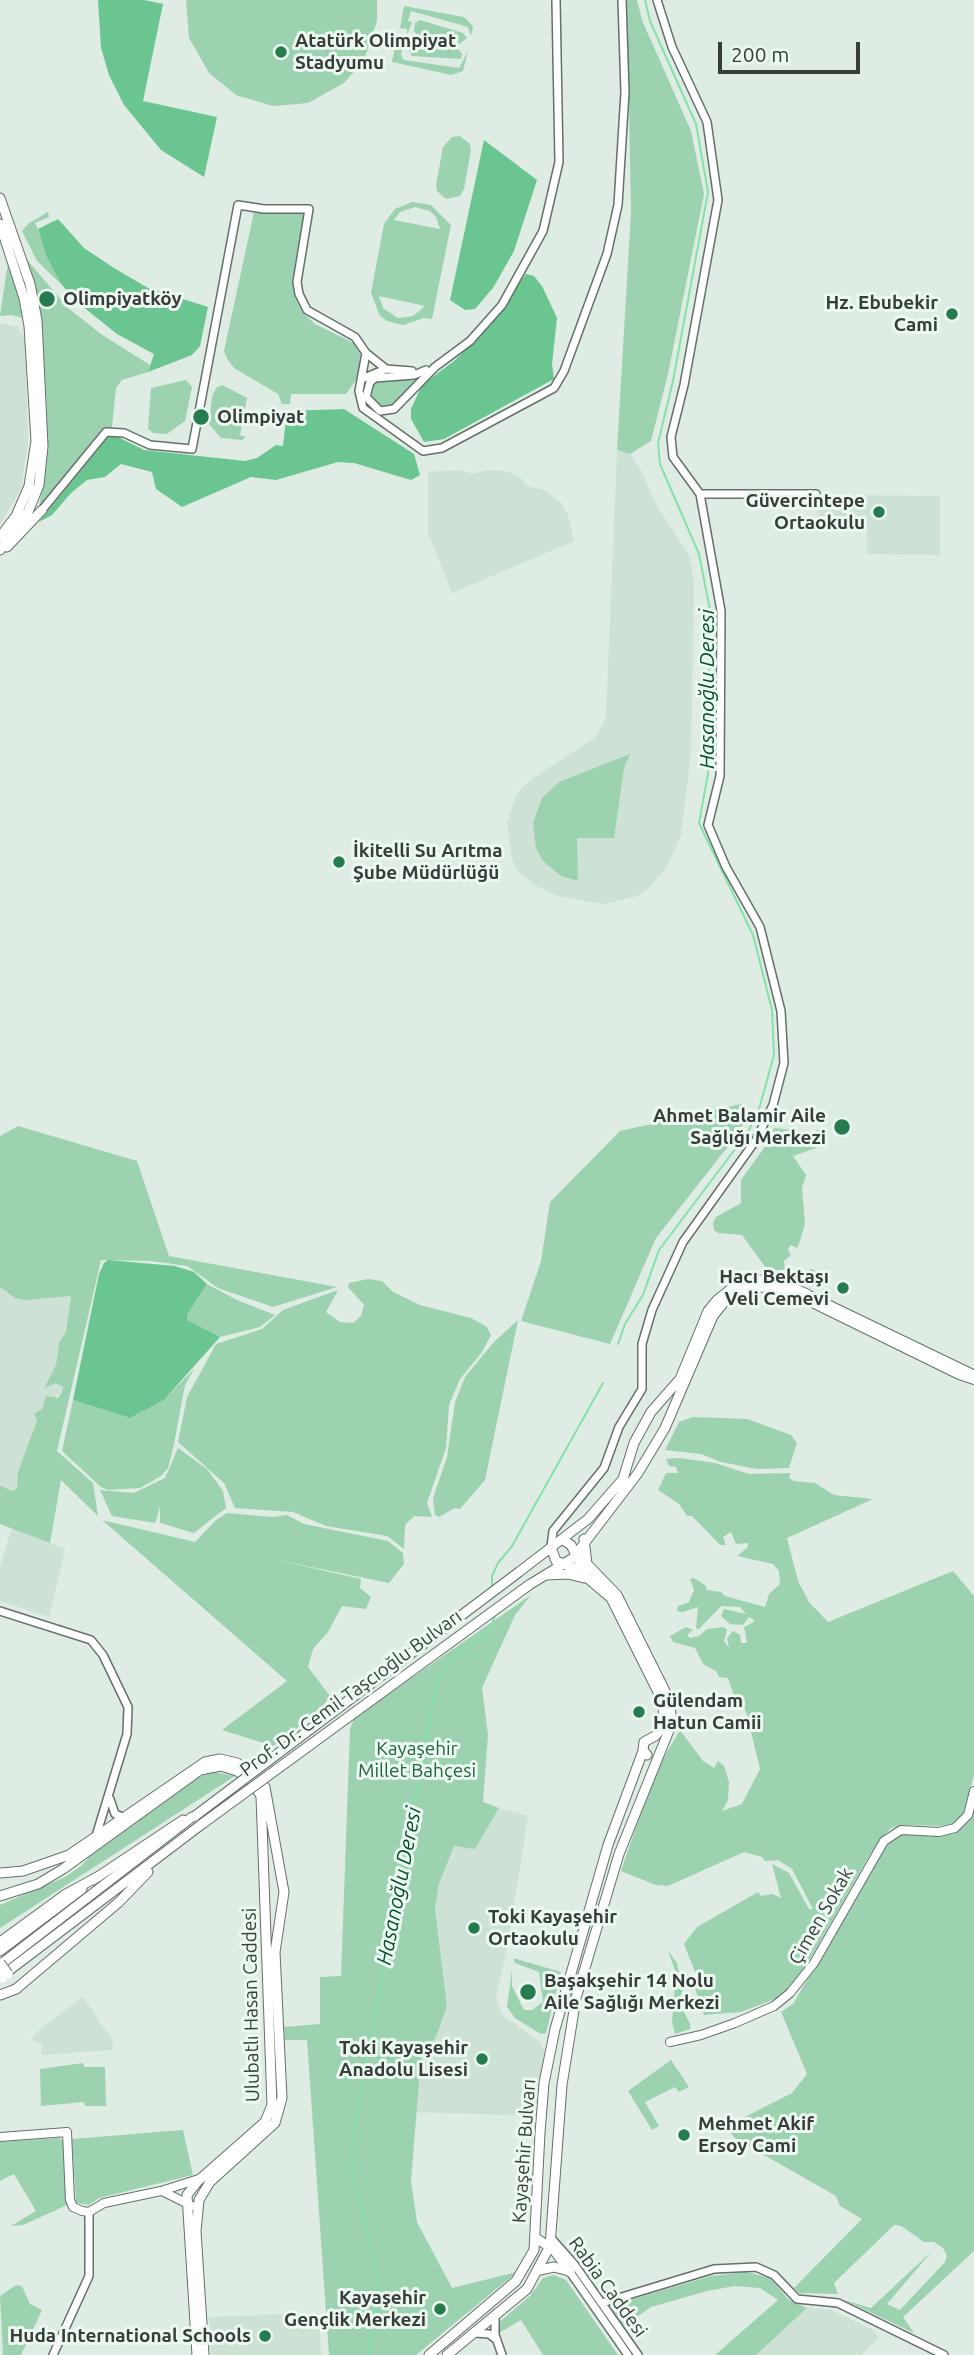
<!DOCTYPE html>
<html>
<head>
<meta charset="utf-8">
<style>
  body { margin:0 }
  #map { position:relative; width:974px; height:2355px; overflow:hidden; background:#dfece3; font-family:Ubuntu,sans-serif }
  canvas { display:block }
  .scale { position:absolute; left:718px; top:42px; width:142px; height:32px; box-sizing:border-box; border:4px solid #393d3a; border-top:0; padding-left:9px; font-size:21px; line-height:24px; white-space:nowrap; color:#393d3a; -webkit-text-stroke:5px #ecf9f0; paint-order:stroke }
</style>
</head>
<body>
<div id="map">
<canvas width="974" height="2355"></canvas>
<div class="scale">200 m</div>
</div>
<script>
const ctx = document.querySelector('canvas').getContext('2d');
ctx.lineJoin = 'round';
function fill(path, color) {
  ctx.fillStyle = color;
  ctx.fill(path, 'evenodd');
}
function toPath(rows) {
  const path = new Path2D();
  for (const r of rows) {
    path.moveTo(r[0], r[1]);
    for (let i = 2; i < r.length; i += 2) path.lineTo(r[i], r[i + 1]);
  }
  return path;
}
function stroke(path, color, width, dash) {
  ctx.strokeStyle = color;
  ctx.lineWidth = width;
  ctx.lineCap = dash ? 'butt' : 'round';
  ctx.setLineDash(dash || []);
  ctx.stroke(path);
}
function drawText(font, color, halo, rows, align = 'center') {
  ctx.font = font + ' Ubuntu,sans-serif';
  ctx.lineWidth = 6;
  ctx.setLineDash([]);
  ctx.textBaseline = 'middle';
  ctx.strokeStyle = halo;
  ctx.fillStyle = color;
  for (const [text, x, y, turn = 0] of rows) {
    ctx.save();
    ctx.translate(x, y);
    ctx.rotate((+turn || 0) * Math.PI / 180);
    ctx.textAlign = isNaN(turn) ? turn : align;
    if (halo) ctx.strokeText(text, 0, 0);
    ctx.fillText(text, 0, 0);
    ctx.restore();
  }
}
fill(toPath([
  [0,323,16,326,25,337,28,442,21,489,0,525],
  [617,450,630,454,641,470,656,504,690,557,694,583,691,753,681,835,667,867,646,891,635,897,604,904,558,896,536,886,520,873,512,860,507,823,517,793,533,778,596,737,606,718],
  [461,470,472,474,488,470,506,471,521,478,527,486,544,490,560,502,568,515,574,541,452,593,428,533,428,472],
  [818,495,940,496,940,555,867,554,867,527,817,527],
  [0,1287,15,1298,71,1295,66,1332,59,1343,56,1365,44,1387,56,1383,63,1387,62,1392,34,1416,37,1421,32,1440,18,1472,17,1489,13,1491,0,1486],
  [12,1528,65,1549,49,1617,0,1601,0,1567],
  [499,1808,528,1816,507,1948,496,1996,502,2015,540,2042,545,2051,536,2116,414,2112,421,2057,436,2037,447,2006,435,1909,439,1884,454,1846,475,1849],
  [83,1997,113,2041,112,2050,41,2055,42,2044,30,2040,39,2030],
  [807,2308,831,2310,873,2330,879,2338,861,2355,756,2355],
  [319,2313,321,2355,211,2355,209,2317]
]), '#cde1d4');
fill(toPath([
  [186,0,377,0,377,21,364,60,344,83,308,103,273,106,236,95,209,73,189,38],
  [627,0,637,0,642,20,691,131,704,194,668,374,651,441,630,454,617,450,631,212],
  [404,6,464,17,473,26,471,36,468,27,411,11,408,21,412,22,407,35,407,29,400,28],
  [420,20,463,33,467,38,458,45,445,42,439,36,433,39,420,37,414,31,415,23],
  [407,37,407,46,403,45,401,55,404,60,459,68,468,51,463,71,451,75,392,62,396,41,406,42],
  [419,41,433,44,438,50,445,46,458,49,462,54,461,59,412,56,409,51,411,43],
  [460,136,470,144,471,150,464,189,460,196,446,199,437,191,436,185,443,147,452,137],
  [412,202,431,205,451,225,432,319,424,318,403,325,387,321,380,316,371,293,384,224,395,209],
  [415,207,430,211,436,217,440,229,394,220,400,212],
  [379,296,425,306,413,316,398,318,383,308],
  [48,212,49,217,35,223,62,285,37,261,22,231,29,223],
  [254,212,305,212,292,281,295,298,302,312,315,324,354,343,360,354,359,376,346,394,291,394,290,404,282,404,278,394,234,368,228,360,224,351],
  [23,255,68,308,101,334,150,365,148,372,122,380,116,388,112,427,101,430,39,507,48,450,46,393,41,332],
  [8,262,18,292,22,318,12,315,0,316],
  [427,373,392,407,383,409,373,404,369,394,370,387,378,379,403,379],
  [186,380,192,387,185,421,167,434,153,433,148,429,151,388],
  [222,385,247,398,240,435,246,437,242,440,221,438,209,424,212,397,216,388],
  [630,754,624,768,614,838,577,838,578,881,561,876,543,861,536,848,533,823,542,798,559,782],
  [741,1104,749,1112,740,1131,656,1238,610,1344,521,1321,541,1261,550,1202,620,1131],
  [18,1126,137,1161,169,1256,337,1287,273,1307,218,1288,187,1266,151,1261,101,1260,57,1451,93,1483,98,1516,61,1480,50,1543,0,1524,0,1486,13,1491,17,1488,18,1472,37,1421,34,1414,42,1409,46,1396,58,1398,62,1392,63,1387,56,1383,44,1388,56,1365,59,1343,66,1332,71,1296,25,1300,15,1298,0,1287,0,1136],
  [774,1128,809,1132,824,1129,825,1131,816,1148,793,1156,806,1175,802,1188,805,1224,799,1244,797,1248,790,1245,788,1250,791,1255,784,1261,785,1269,780,1271,766,1268,742,1235,718,1233,714,1230,713,1223,716,1217,741,1203,741,1180,767,1144],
  [368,1279,382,1281,393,1292,420,1305,471,1318,487,1327,491,1335,482,1352,460,1379,449,1405,446,1448,427,1503,432,1517,414,1516,405,1525,404,1549,387,1536,326,1526,293,1512,235,1508,224,1483,178,1442,187,1397,216,1344,262,1329,283,1310,338,1290,326,1312,340,1322,353,1323,361,1316,364,1305,348,1287,349,1283],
  [207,1284,237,1300,275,1315,260,1327,220,1337,187,1321,187,1315],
  [518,1320,485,1480,460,1509,455,1508,439,1517,435,1515,433,1498,447,1457,455,1402,465,1377,493,1343],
  [194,1369,185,1385,174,1444,168,1468,161,1476,140,1488,108,1490,101,1487,62,1451,73,1400,130,1418,164,1400],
  [693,1417,747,1419,791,1435,797,1443,789,1468,757,1469,721,1462,701,1454,665,1450,679,1422],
  [178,1448,207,1469,223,1491,226,1508,194,1533,160,1523,160,1507,155,1523,112,1516,100,1490,134,1493,165,1478],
  [680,1458,715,1463,749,1474,791,1473,789,1478,794,1481,815,1483,834,1495,873,1499,787,1538,798,1581,809,1602,828,1622,953,1571,974,1596,974,1775,962,1817,948,1826,905,1825,891,1828,885,1834,869,1856,796,1983,778,1998,741,2012,704,2015,693,1983,703,1975,695,1972,684,1944,697,1927,758,1892,761,1896,772,1894,781,1898,772,1864,789,1873,809,1909,813,1909,792,1869,778,1860,765,1861,762,1857,744,1852,668,1886,656,1885,621,1871,654,1774,680,1730,703,1761,714,1768,718,1761,724,1766,729,1782,728,1800,722,1811,742,1804,760,1769,746,1711,735,1698,728,1678,719,1677,716,1671,703,1664,695,1648,673,1642,670,1636,686,1627,693,1630,687,1635,690,1638,699,1636,707,1629,724,1627,727,1630,724,1641,729,1648,727,1638,733,1631,740,1635,741,1643,747,1643,744,1627,754,1622,753,1619,749,1617,743,1625,730,1624,721,1616,724,1609,746,1614,740,1607,721,1606,699,1629,696,1628,698,1607,683,1612,677,1611,678,1606,689,1602,694,1590,690,1579,694,1578,705,1585,707,1590,721,1592,725,1596,765,1607,769,1594,780,1584,779,1571,773,1564,737,1556,748,1547,748,1543,736,1544,731,1532,723,1537,726,1545,720,1545,692,1516,687,1516,679,1504,658,1490,666,1473,678,1473,676,1467,669,1466,666,1459],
  [227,1513,272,1517,287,1515,304,1524,388,1541,403,1553,404,1564,389,1583,277,1560,361,1579,360,1588,371,1597,366,1609,342,1606,328,1632,313,1649,308,1667,330,1696,320,1711,273,1746,222,1730,287,1681,102,1520,195,1542,216,1520],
  [531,1595,515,1615,482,1688,488,1735,483,1802,499,1808,475,1849,454,1846,439,1884,435,1909,447,2006,436,2037,421,2057,411,2181,417,2222,452,2288,517,2272,416,2355,329,2355,307,2040,285,2040,284,2027,320,2024,320,1977,341,1976,350,1729,354,1718],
  [214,1772,235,1776,0,1928,0,1905,65,1877,81,1866,100,1845,200,1776],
  [974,1809,974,2251,903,2317,914,2333,844,2300,871,2308,932,2251,887,2304,900,2310,945,2262,947,2256,943,2248,934,2242,924,2242,901,2226,894,2225,834,2283,838,2294,799,2293,794,2288,862,2219,840,2206,836,2196,736,2139,725,2127,792,2093,807,2074,781,2012,793,2004,885,1847,901,1834,945,1835,959,1829],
  [668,1951,677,1963,683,1988,679,2002,690,2024,690,2029,675,2034,672,2022,676,1973],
  [513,1958,561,1972,546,2033,541,2034,515,2018,507,2007,512,1970,512,1986,524,2010,532,2010,543,2002,539,1972,515,1963],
  [671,2060,689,2087,679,2092,675,2087,645,2102,659,2126,652,2130,628,2091],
  [83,2063,84,2067,105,2067,106,2106,85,2106,84,2102,41,2106,40,2069],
  [183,2130,193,2175,99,2198,89,2205,76,2203,72,2139],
  [59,2138,63,2141,67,2205,23,2225,11,2226,36,2211,14,2174,0,2181,0,2142],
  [747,2272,770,2278,789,2300,807,2308,756,2355,715,2355,778,2300,760,2288,735,2286,707,2291,651,2307,624,2326,612,2309,613,2305,711,2276],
  [554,2275,566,2280,618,2355,543,2355,521,2320,497,2334,497,2324,530,2296,543,2278],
  [16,2285,22,2286,30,2304,42,2310,21,2355,3,2355,0,2296]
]), '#9dd2b0');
fill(toPath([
  [98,0,144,0,163,4,143,101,217,117,204,177,161,150,124,105,109,75,101,48],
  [484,140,537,180,514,251,493,288,475,309,465,310,450,300],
  [58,219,84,248,114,268,148,288,208,307,200,346,192,355,148,372,154,354,117,334,77,302,62,285,47,257,38,229],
  [526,274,534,276,542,286,557,318,552,364,554,379,444,439,424,442,411,419,411,409,422,385,454,361,487,328],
  [344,409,414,454,420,475,411,480,354,463,338,462,276,480,251,477,182,507,156,489,152,472,121,464,105,477,87,480,71,493,52,515,39,522,108,437,114,435,144,450,245,461,257,458,276,445,283,446,287,411],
  [108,1260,175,1266,194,1272,207,1284,187,1315,187,1320,220,1337,164,1400,130,1418,73,1400,99,1274,104,1263]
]), '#6ac590');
stroke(toPath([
  [618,1344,625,1324,643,1295,659,1250,748,1132,759,1109,774,1055,772,1010,753,935,699,823,708,774,710,610,699,554,660,464,658,443,673,381,708,192,696,124,650,21,645,0],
  [492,1587,492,1576,498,1563,512,1546,603,1383],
  [368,2355,379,2281,353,2175,351,2147,437,1681,450,1662,489,1632,496,1613]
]), '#85e1aa', 2);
const tertiary = toPath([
  [657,0,672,47,707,122,718,200,684,385,671,437,673,457,700,494,816,494],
  [366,353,386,369],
  [426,370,414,375,375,378,370,382,366,397,380,411,394,409,435,367,470,341,502,305,543,231,559,162,556,0],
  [364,378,386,369,412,371],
  [42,510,106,432,124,433,150,445,192,449,238,205,264,209,309,209,297,282,299,294,307,310,355,337,366,353,359,391,363,408,423,451,442,448,554,388,564,371,607,254,618,205,625,92,622,0],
  [551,1547,553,1531,604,1468,619,1427,642,1389,642,1344,652,1310,683,1242,756,1140,773,1105,784,1063,781,1011,760,927,726,867,708,825,720,776,721,611,700,494],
  [0,1611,91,1640,103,1655,128,1707,127,1734,96,1836],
  [110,1799,115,1814,123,1817],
  [551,2238,574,2264,638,2355],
  [570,2272,628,2355],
  [602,2303,714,2269,756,2267,774,2275,797,2299,838,2303,944,2355],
  [495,2317,495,2335,502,2355],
  [475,2333,489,2334,497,2340],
  [53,2355,89,2276,89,2212]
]);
const secondary = toPath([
  [807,1294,971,1373],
  [806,1300,959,1375,974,1380],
  [670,2042,701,2035,735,2023,774,2006,790,1993,814,1963,884,1841,901,1830,939,1832,955,1828,968,1815,974,1791],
  [0,2137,67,2132,70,2200,73,2207,82,2211,89,2212,104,2203,161,2191,202,2178],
  [164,2192,192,2206]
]);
const primary = toPath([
  [0,198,30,284,37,320,43,446,39,485,28,512,0,550],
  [0,224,24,298,29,326,36,441,29,486,16,516,0,537],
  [7,547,42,510],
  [782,1281,802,1280,811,1275],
  [563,1540,571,1545,579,1561,589,1570],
  [551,1547,556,1561,577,1569,611,1598,662,1700,665,1724,655,1736,644,1742,643,1750,647,1755],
  [519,1572,588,1519,623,1479,634,1443,651,1412,680,1379,708,1311,717,1300,732,1288,758,1280,776,1281,807,1294],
  [546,1575,568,1574,584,1578],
  [529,1585,573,1558,638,1473,665,1428,713,1316,725,1301,742,1291,761,1287,778,1288,806,1300],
  [0,1873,23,1871,69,1855,205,1762,220,1759,237,1763,265,1787,284,1892,275,1952,282,2098,275,2123,210,2182,199,2200,196,2231,204,2355],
  [93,1880,183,1820],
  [0,1896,38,1884,63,1869,200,1770,221,1766,237,1771,250,1780,261,1796,272,2105,265,2122,198,2181,187,2195,197,2355],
  [0,1951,82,1889],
  [3,1975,202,1824],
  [16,1989,119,1902,148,1872],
  [536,2238,554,2250,570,2272],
  [540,2270,554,2267,569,2271],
  [429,2355,516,2281,534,2250,540,2133,544,2083,555,2029,608,1845,643,1751],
  [447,2355,527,2289,550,2246,562,2085,576,1998,619,1854,672,1723,669,1699,617,1595,587,1564,584,1539]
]);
const trunk = toPath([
  [0,1942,66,1894,99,1876],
  [0,1965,192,1817],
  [0,1995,16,1989]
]);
stroke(tertiary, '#657069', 10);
stroke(secondary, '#657069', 10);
stroke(primary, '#657069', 11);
stroke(trunk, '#657069', 11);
stroke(tertiary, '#fff', 7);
stroke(secondary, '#fff', 8);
stroke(primary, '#fff', 9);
stroke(trunk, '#fff', 9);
const primaryBridge = toPath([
  [195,1816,519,1572],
  [202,1824,529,1585],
  [0,1963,8,1974],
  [0,1974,3,1978]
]);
stroke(primaryBridge, '#657069', 11, []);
stroke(primaryBridge, '#fff', 9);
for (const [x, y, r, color] of [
  [281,52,7,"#267c4f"],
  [47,299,9,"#267c4f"],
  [952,314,7,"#267c4f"],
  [201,417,9,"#267c4f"],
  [879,512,7,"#267c4f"],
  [339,862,7,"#267c4f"],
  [842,1127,9,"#267c4f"],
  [843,1288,7,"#267c4f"],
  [639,1712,7,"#267c4f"],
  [474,1928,7,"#267c4f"],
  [528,1992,9,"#267c4f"],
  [482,2059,7,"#267c4f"],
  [684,2135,7,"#267c4f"],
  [440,2309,7,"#267c4f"],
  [265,2336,7,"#267c4f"]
]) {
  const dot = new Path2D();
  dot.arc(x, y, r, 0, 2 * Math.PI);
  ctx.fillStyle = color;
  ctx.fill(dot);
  stroke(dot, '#ecf9f0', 2.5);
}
drawText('bold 19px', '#393d3a', '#ecf9f0', [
  ["Atatürk Olimpiyat",295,41],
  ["Stadyumu",295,63],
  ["Olimpiyatköy",63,299],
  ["Hz. Ebubekir",938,303,"right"],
  ["Cami",938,325,"right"],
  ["Olimpiyat",217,417],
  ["Güvercintepe",865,501,"right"],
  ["Ortaokulu",865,523,"right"],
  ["İkitelli Su Arıtma",353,851],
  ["Şube Müdürlüğü",353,873],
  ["Ahmet Balamir Aile",826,1116,"right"],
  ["Sağlığı Merkezi",826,1138,"right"],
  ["Hacı Bektaşı",829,1277,"right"],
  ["Veli Cemevi",829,1299,"right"],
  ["Gülendam",653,1701],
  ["Hatun Camii",653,1723],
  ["Toki Kayaşehir",488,1917],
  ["Ortaokulu",488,1939],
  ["Başakşehir 14 Nolu",544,1981],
  ["Aile Sağlığı Merkezi",544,2003],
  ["Toki Kayaşehir",468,2048,"right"],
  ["Anadolu Lisesi",468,2070,"right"],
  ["Mehmet Akif",698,2124],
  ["Ersoy Cami",698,2146],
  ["Kayaşehir",426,2298,"right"],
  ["Gençlik Merkezi",426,2320,"right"],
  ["Huda International Schools",251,2336,"right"]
], 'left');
drawText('19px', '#393d3a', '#ecf9f0', [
  ["Prof. Dr. Cemil Taşcıoğlu Bulvarı",351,1693,-36],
  ["Çimen Sokak",821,1916,-60],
  ["Ulubatlı Hasan Caddesi",251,2005,-91],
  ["Kayaşehir Bulvarı",524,2151,-86],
  ["Rabia Caddesi",608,2287,54]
]);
drawText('19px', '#226441', '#ecf9f0', [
  ["Kayaşehir",417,1749],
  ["Millet Bahçesi",417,1771]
]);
drawText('italic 21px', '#024e2c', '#ecf9f0', [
  ["Hasanoğlu Deresi",707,689,-90],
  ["Hasanoğlu Deresi",399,1886,-79]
]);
</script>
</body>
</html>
